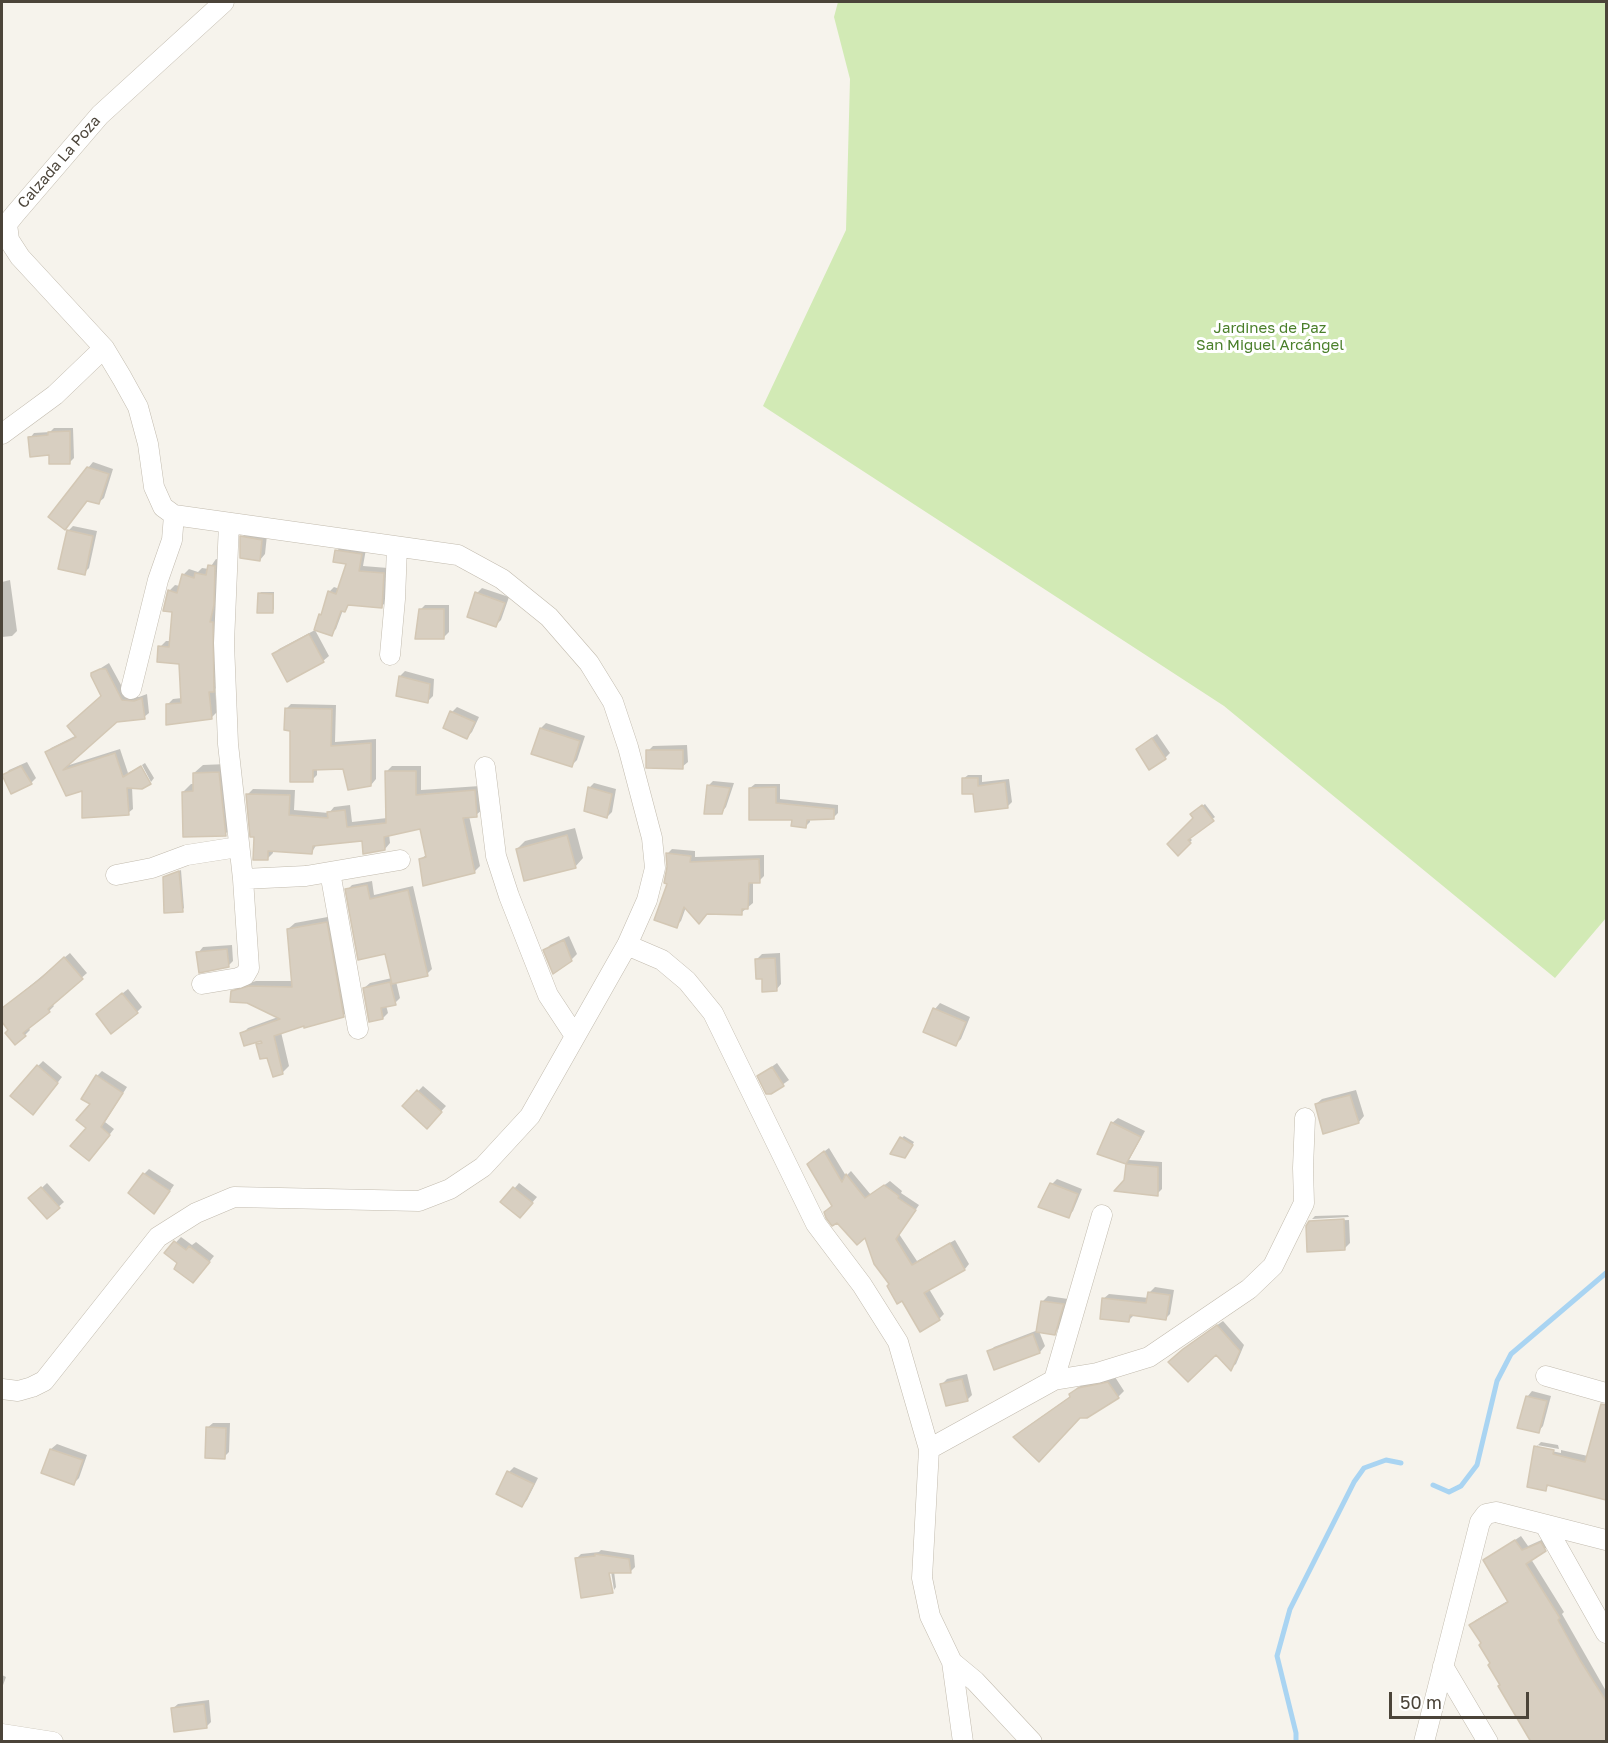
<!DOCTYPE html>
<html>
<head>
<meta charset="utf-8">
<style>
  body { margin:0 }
  #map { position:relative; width:1608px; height:1743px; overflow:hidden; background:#f6f3ec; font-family:"Golos Text",sans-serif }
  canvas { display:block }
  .frame { position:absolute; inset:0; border:3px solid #4b4439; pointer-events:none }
  .scale { position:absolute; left:1389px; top:1692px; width:140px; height:27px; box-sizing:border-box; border:3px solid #4b4439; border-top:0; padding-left:8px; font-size:18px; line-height:21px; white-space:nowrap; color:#4b4439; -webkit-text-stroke:4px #fff; paint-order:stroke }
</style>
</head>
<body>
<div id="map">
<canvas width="1608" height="1743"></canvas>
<div class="frame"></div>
<div class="scale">50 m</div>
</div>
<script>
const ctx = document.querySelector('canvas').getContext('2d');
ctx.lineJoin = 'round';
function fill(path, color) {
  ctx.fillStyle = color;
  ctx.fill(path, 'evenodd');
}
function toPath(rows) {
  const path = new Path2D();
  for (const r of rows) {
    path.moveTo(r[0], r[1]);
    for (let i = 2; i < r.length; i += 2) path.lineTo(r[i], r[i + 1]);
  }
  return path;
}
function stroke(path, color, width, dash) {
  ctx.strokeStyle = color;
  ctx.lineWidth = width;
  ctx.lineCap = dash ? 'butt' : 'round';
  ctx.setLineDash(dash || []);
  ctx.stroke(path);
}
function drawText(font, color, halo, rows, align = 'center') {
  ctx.font = font + ' "Golos Text",sans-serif';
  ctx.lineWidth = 6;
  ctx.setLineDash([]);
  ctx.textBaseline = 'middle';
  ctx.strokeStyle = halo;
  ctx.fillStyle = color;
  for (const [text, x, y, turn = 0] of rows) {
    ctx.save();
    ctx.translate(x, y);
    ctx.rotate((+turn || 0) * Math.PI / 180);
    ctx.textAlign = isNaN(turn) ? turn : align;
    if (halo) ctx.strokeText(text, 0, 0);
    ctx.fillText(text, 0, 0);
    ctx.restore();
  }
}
fill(toPath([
  [838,2,1606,2,1606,918,1555,978,1224,706,763,406,846,230,850,79,834,17]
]), '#d2eab5');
fill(toPath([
  [54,428,73,428,74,458,70,462,50,454,30,438,34,433,50,432],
  [93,462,113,469,104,498,98,503,88,468],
  [73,526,97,531,89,568,84,573,68,531],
  [247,532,267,535,265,554,260,560,242,537],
  [341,546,366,549,363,566,388,568,386,602,382,606,350,604,345,610,343,610,336,629,331,634,320,615,323,612,329,592,334,587,340,589,348,563,337,551],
  [216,559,221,560,219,598,215,616,218,617,219,684,215,689,217,712,211,718,167,705,173,699,182,698,180,663,160,647,166,641,171,641,174,611,169,591,175,585,180,586,183,575,189,569,198,572,202,568,209,569],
  [10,580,17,631,12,636,2,637,2,582],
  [482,588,509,597,501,620,496,625,477,593],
  [261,592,274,592,274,609,272,612,259,594],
  [425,605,449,605,449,632,444,637,420,610],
  [315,630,329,656,323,661,274,655,279,649],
  [109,663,127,696,139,697,147,694,149,713,144,717,116,721,63,767,120,749,128,773,139,767,149,783,132,787,133,809,128,813,84,789,67,794,47,753,51,748,77,735,102,696,93,673],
  [405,671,434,679,433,696,428,701,400,676],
  [291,704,336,705,335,742,376,739,376,779,371,785,344,767,317,768,317,775,312,780,292,729,286,709],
  [457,707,479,717,472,732,467,737,452,712],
  [546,723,585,736,577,760,571,766,541,728],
  [1157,734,1170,753,1165,758,1137,749],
  [687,745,688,762,682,767,648,751,653,746],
  [27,762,36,778,31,783,4,776,9,770],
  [145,763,154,778,151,782,142,765],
  [227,764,234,826,225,834,183,792,191,784,195,784,194,773,203,765],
  [392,766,421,766,421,790,480,786,482,810,476,815,469,816,480,866,474,872,421,859,427,854,421,827,389,834,390,843,385,849,363,839,317,844,312,852,273,850,273,853,267,859,255,835,247,795,253,789,295,790,294,810,329,813,334,807,350,805,352,822,387,818,386,772],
  [968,775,982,775,982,782,1009,779,1012,802,1008,806,974,792,963,779],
  [713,781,734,783,726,807,721,813,708,786],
  [594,783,616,789,612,812,607,817,589,788],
  [755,784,780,784,780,799,838,805,838,813,833,818,810,818,810,822,806,826,750,788],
  [1205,804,1215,817,1189,837,1192,840,1178,854,1195,818,1194,812],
  [575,828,583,858,575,867,517,849,525,841],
  [672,849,695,851,695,857,764,855,764,876,759,881,753,881,753,903,741,913,686,907,681,921,676,926,669,882,667,854],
  [181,870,184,908,182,910,165,877],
  [372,881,374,895,413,886,432,969,427,974,396,981,400,998,395,1003,386,1005,388,1013,383,1018,364,988,370,983,392,978,386,952,347,890,352,885],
  [333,916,349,1009,343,1016,305,1024,281,1032,289,1066,283,1072,274,1075,268,1056,258,1045,265,1038,242,1034,248,1028,278,1017,232,992,239,986,256,981,293,981,288,929,295,923],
  [569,936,577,954,571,960,545,951,550,945],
  [232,945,233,961,228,966,198,953,203,947],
  [70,953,87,973,52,1004,54,1006,49,1011,28,1027,30,1030,25,1035,10,1030,2,1019,2,1009],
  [780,953,781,984,776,990,757,959,762,954],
  [128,989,142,1007,137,1012,103,1009],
  [940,1003,970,1017,961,1039,955,1045,925,1031,935,1009],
  [43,1061,62,1077,38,1108,38,1066],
  [777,1063,789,1080,771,1093,759,1076],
  [102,1071,127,1087,105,1122,114,1129,94,1154,88,1127,97,1076],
  [423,1086,446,1106,427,1127,404,1106],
  [1356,1090,1364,1116,1359,1122,1324,1132,1316,1104,1322,1099],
  [1118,1118,1145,1131,1129,1160,1162,1162,1162,1189,1157,1194,1125,1181,1127,1163,1099,1153,1112,1123],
  [904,1136,914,1142,907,1154,902,1138],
  [829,1148,846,1176,851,1171,871,1195,890,1181,902,1191,901,1193,919,1205,899,1234,917,1261,955,1240,969,1264,965,1269,929,1289,944,1314,939,1319,903,1299,890,1284,866,1235,834,1206,814,1159],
  [149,1169,174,1185,159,1207,144,1174],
  [1057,1179,1082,1189,1073,1211,1068,1217,1052,1184],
  [47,1183,64,1202,47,1217,31,1198],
  [519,1183,537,1197,525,1211,503,1202],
  [1348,1215,1349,1217,1312,1219,1315,1216],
  [1349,1220,1350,1243,1344,1249,1310,1221],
  [181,1237,192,1245,196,1242,214,1256,198,1276,166,1253],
  [1155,1287,1174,1290,1170,1314,1165,1319,1134,1315,1128,1321,1103,1299,1109,1294,1149,1298,1149,1293],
  [1048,1296,1068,1299,1059,1328,1054,1333,1039,1331,1045,1346,1040,1352,995,1368,989,1352,994,1347,1038,1330,1042,1302],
  [1223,1321,1244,1345,1236,1364,1231,1368,1216,1353,1170,1362,1190,1344],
  [967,1374,972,1395,967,1400,942,1384,947,1379],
  [1115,1377,1124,1391,1118,1397,1080,1416,1021,1431,1071,1396,1077,1388,1086,1383],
  [1532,1391,1551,1396,1543,1426,1538,1432,1527,1397],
  [1604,1413,1606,1414,1606,1499,1550,1484,1545,1489,1536,1447,1541,1442,1558,1445,1559,1449,1537,1445,1537,1448,1561,1453,1561,1450,1588,1456],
  [213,1423,230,1423,229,1452,224,1457,207,1428],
  [57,1444,87,1455,79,1478,74,1483,43,1472,51,1449],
  [514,1467,538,1478,527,1500,522,1505,498,1494,509,1472],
  [1521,1536,1528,1546,1546,1538,1550,1545,1531,1559,1564,1612,1562,1614,1606,1691,1606,1742,1534,1742,1471,1625,1476,1620,1509,1600,1485,1560],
  [601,1550,634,1555,635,1567,630,1572,614,1571,616,1587,614,1590,610,1565,607,1566,611,1590,613,1590,612,1592,577,1558,581,1554,599,1552],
  [2,1675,6,1677,2,1688],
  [209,1700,211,1722,206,1727,172,1709,178,1704]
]), '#0003');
stroke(toPath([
  [1433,1485,1449,1492,1461,1486,1477,1465,1497,1381,1511,1354,1606,1273],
  [1296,1742,1296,1733,1277,1656,1290,1609,1354,1482,1364,1468,1386,1460,1401,1463]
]), '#a9d4f2', 5);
const building = toPath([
  [70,431,70,464,49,464,49,455,30,457,28,437,48,435,48,432,70,431],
  [87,467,109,474,99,504,87,501,65,530,48,517,87,467],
  [67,530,93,536,85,575,58,569,67,530],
  [240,536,262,540,260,561,240,558,240,536],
  [335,550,362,554,359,571,384,573,382,608,348,605,345,612,341,611,332,636,314,630,319,614,321,615,328,591,336,594,346,564,333,562,335,550],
  [208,565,215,566,214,605,210,622,213,622,214,692,209,692,212,719,166,725,166,704,181,703,179,664,157,662,158,646,169,647,172,612,163,611,168,590,177,593,182,574,194,578,195,573,206,575,208,565],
  [475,592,505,603,496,627,467,617,475,592],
  [258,593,273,594,273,613,257,613,258,593],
  [419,609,444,609,444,639,415,639,419,609],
  [309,634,324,662,287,682,272,654,309,634],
  [100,669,106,669,122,700,134,701,142,698,145,719,117,722,63,770,115,753,123,777,141,766,151,784,142,789,127,788,129,815,82,818,82,791,66,796,45,752,76,737,67,726,101,696,91,676,91,673,100,669],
  [399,676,430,684,428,703,396,696,399,676],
  [285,708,332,709,331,746,371,743,371,786,348,790,343,769,313,770,313,782,290,782,290,731,284,730,285,708],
  [450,711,475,722,467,739,443,728,450,711],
  [540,728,580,741,572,767,531,754,540,728],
  [1152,738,1166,759,1149,770,1136,749,1152,738],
  [646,750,683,750,683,769,646,768,646,750],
  [21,766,32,784,11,794,2,775,21,766],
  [385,771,416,771,416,795,475,790,477,817,463,818,475,873,423,886,419,859,426,857,420,829,384,837,385,850,363,854,362,841,313,846,312,854,268,851,268,860,253,860,254,837,250,837,246,794,290,795,289,815,328,818,327,812,345,810,347,827,386,823,385,771],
  [219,772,226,836,183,837,182,792,193,791,193,773,219,772],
  [962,778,978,778,978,786,1005,782,1008,808,975,812,973,794,962,794,962,778],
  [707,785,730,788,722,814,704,814,707,785],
  [588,787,612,794,607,818,584,811,588,787],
  [776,787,776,803,834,809,834,819,807,820,806,828,791,826,792,820,749,820,749,788,776,787],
  [1202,805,1214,821,1188,840,1191,843,1178,856,1167,844,1193,818,1190,814,1202,805],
  [567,835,576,868,524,881,516,849,567,835],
  [666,853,691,856,690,862,759,859,760,883,749,883,748,909,742,909,742,915,707,914,699,924,684,907,677,928,654,920,667,884,664,883,667,867,666,853],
  [179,871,183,912,164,913,163,877,179,871],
  [367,885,370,899,408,890,428,976,392,984,385,954,358,960,345,889,367,885],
  [327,922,344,1017,304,1028,304,1026,274,1036,283,1074,273,1077,267,1058,260,1059,256,1044,262,1043,261,1041,244,1046,240,1033,280,1019,247,1003,230,1002,231,991,249,986,292,987,287,929,327,922],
  [564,940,572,961,553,974,543,950,564,940],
  [227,949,229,967,199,973,196,952,227,949],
  [64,957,83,979,48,1009,50,1012,23,1033,26,1036,15,1045,5,1033,8,1030,2,1022,2,1008,40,979,64,957],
  [775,958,777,991,762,992,762,979,756,979,755,959,775,958],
  [390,982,396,1005,381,1008,383,1019,369,1022,363,988,390,982],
  [122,993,138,1013,111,1034,96,1014,122,993],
  [933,1008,966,1022,956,1046,923,1032,933,1008],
  [37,1065,58,1083,33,1115,10,1096,37,1065],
  [772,1067,784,1086,771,1094,766,1094,757,1076,772,1067],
  [96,1075,123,1093,101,1127,110,1135,89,1161,70,1146,86,1128,76,1120,90,1104,81,1099,96,1075],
  [417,1090,442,1112,427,1129,402,1106,417,1090],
  [1350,1095,1359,1123,1323,1134,1315,1104,1350,1095],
  [1111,1122,1141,1137,1126,1164,1158,1167,1158,1196,1114,1191,1124,1180,1126,1164,1097,1154,1111,1122],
  [900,1137,913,1145,905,1158,890,1154,900,1137],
  [824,1151,842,1182,846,1174,865,1198,884,1185,899,1196,898,1198,916,1210,896,1239,912,1265,950,1243,965,1270,924,1293,940,1320,920,1332,902,1301,897,1304,887,1286,889,1284,874,1264,865,1238,857,1245,837,1223,832,1226,826,1218,824,1212,832,1206,807,1164,824,1151],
  [143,1173,170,1191,154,1214,128,1193,143,1173],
  [1050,1183,1078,1194,1069,1218,1038,1207,1050,1183],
  [41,1187,60,1208,47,1219,28,1198,41,1187],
  [513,1187,533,1203,520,1218,500,1202,513,1187],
  [1344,1219,1345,1250,1307,1252,1306,1226,1309,1221,1344,1219],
  [174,1241,186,1250,189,1246,210,1262,193,1283,174,1269,177,1263,164,1253,174,1241],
  [1148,1292,1170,1295,1166,1320,1130,1315,1129,1322,1100,1319,1102,1298,1146,1303,1148,1292],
  [1041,1301,1064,1304,1055,1335,1036,1332,1041,1301],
  [1217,1325,1240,1351,1231,1371,1216,1355,1188,1382,1168,1362,1183,1349,1217,1325],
  [1033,1334,1040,1353,994,1370,987,1351,1033,1334],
  [962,1379,968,1401,946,1406,940,1384,962,1379],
  [1108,1382,1119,1398,1087,1418,1080,1418,1039,1462,1013,1437,1070,1397,1069,1394,1078,1388,1108,1382],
  [1526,1396,1547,1401,1539,1433,1517,1428,1526,1396],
  [1601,1404,1606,1405,1606,1500,1547,1485,1546,1491,1527,1487,1534,1446,1554,1450,1553,1454,1585,1462,1601,1404],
  [206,1427,226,1428,225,1459,205,1458,206,1427],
  [50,1449,83,1460,74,1485,41,1473,50,1449],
  [507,1471,534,1484,522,1507,496,1494,507,1471],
  [1515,1540,1522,1550,1541,1542,1546,1551,1526,1564,1560,1618,1558,1620,1580,1660,1606,1701,1606,1742,1531,1742,1498,1686,1500,1685,1488,1665,1490,1663,1479,1645,1481,1643,1469,1625,1508,1602,1483,1560,1515,1540],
  [595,1554,629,1559,631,1573,609,1573,613,1593,581,1598,575,1558,595,1556,595,1554],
  [204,1704,207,1728,174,1732,171,1708,204,1704]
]);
fill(building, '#d8cfc1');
stroke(building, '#d3c7b4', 1.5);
const minor = toPath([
  [2,434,55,395,104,348],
  [390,655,395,599,397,547],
  [131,689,158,580,172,540,174,515],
  [485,767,496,856,509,896,548,995,575,1036],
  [330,872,358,1029],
  [116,875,152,868,187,855,238,847],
  [243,879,306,876,400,860],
  [627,945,662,960,687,981,713,1013,816,1224,862,1285,898,1342,929,1449,922,1578,930,1616,952,1662,963,1742],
  [202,984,238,978,245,975,249,968,243,879,228,744,224,643,229,523],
  [1546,1376,1606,1393],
  [1054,1380,1097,1373,1149,1357,1249,1289,1273,1266,1304,1203,1303,1168,1305,1118],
  [2,1389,18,1391,32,1387,44,1381,158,1237,196,1213,234,1197,419,1201,450,1189,483,1167,530,1116,627,945,647,900,655,868,652,838,628,747,613,702,589,663,549,617,502,579,458,555,174,515,163,507,154,487,148,444,138,407,122,378,104,348,20,257,9,240,7,224,15,214,100,115,224,2],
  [929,1449,1054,1380,1102,1215],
  [1545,1525,1606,1633],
  [952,1662,975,1681,1032,1742],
  [1443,1666,1488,1742],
  [2,1734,53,1742],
  [1424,1742,1480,1522,1486,1514,1496,1512,1606,1540]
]);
stroke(minor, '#c2bbae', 21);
stroke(minor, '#fff', 20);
drawText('15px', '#4b4439', '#fff', [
  ["Calzada La Poza",59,162,-49]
]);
drawText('15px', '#4a7f2a', '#fff', [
  ["Jardines de Paz",1270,328],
  ["San Miguel Arcángel",1270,345]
]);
</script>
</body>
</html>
